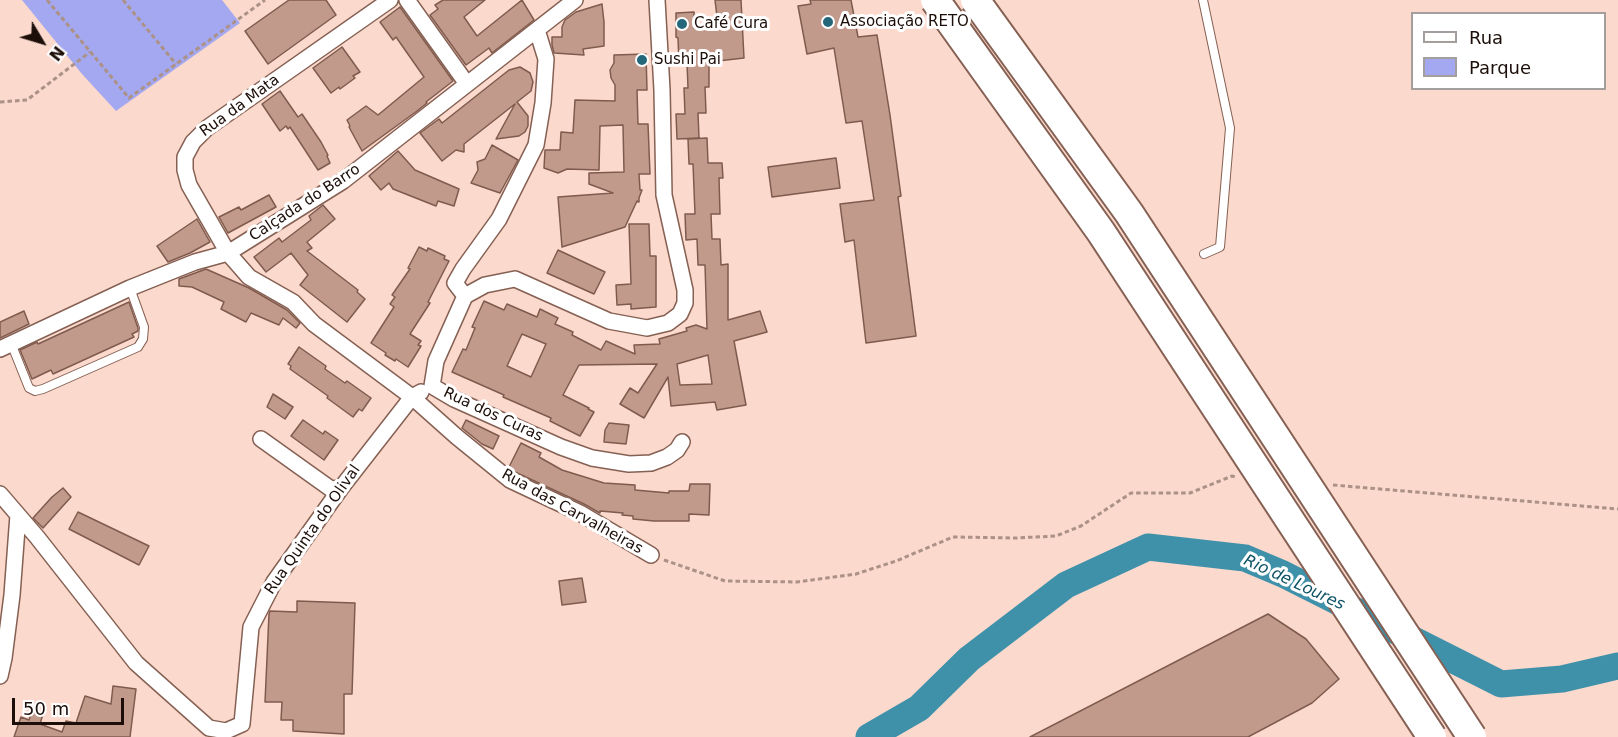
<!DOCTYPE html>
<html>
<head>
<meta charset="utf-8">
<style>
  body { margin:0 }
  #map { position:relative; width:1618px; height:737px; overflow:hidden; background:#fbd9cd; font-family:"DejaVu Sans",sans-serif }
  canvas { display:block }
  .legend { position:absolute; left:1411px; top:12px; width:195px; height:78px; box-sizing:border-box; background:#fff; border:2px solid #a49f9d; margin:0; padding:8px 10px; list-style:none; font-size:18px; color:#1c0e09 }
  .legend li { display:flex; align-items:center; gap:12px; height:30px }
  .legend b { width:30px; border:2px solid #a49f9d }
  .north { position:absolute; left:12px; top:12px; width:60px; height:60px; -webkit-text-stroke:4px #fff; paint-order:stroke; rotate:128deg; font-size:16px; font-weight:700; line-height:24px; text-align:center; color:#1c0e09 }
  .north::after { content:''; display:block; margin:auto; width:21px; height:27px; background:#1c0e09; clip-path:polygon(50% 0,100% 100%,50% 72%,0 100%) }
  .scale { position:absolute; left:12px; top:698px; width:112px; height:27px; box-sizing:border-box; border:3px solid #1c0e09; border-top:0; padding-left:8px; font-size:18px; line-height:21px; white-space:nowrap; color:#1c0e09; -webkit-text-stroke:4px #fff; paint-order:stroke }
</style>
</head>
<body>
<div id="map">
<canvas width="1618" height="737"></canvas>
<ul class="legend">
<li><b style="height:8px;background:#fff"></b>Rua</li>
<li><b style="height:16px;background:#a3a8f0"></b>Parque</li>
</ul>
<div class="north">N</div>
<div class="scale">50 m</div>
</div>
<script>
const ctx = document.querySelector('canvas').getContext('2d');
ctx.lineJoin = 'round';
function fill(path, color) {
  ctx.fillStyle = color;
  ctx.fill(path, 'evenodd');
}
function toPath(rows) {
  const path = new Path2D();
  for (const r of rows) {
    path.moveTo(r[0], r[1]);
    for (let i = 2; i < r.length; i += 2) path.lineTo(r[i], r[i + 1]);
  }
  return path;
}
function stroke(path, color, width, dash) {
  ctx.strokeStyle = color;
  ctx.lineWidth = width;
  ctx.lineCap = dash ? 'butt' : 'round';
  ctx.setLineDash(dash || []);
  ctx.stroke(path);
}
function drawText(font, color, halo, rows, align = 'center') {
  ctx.font = font + ' "DejaVu Sans",sans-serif';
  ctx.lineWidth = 6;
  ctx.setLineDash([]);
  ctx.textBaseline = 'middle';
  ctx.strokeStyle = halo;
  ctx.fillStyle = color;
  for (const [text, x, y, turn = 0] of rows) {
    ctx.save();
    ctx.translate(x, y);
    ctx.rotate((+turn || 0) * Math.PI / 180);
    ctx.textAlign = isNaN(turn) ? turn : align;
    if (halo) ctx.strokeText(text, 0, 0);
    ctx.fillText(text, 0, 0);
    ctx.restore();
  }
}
fill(toPath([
  [22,0,222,0,240,23,116,111,82,74]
]), '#a3a8f0');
stroke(toPath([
  [869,737,919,708,969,659,1066,585,1148,547,1245,558,1283,574,1501,684,1562,679,1618,666]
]), '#3f91aa', 27);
const building = toPath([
  [289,0,326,0,336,15,268,64,245,31,289,0],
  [443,0,485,0,464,17,477,36,522,0,534,20,492,53,489,48,466,65,430,15,438,9,435,5,443,0],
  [715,0,741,0,744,58,709,62,709,87,705,87,706,113,698,113,699,138,677,139,676,114,685,114,684,88,688,88,687,63,679,63,678,38,676,37,676,13,694,12,694,28,718,25,715,0],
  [810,0,851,0,858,37,877,35,890,115,901,196,898,197,916,336,866,343,854,240,845,242,840,204,874,200,862,121,846,123,834,48,807,54,798,6,811,4,810,0],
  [602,4,604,22,604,46,583,49,584,55,554,53,552,45,552,37,562,37,562,27,565,20,576,12,602,4],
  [400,7,453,81,426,102,427,103,417,111,362,151,349,127,350,126,347,120,366,106,378,115,424,77,396,37,393,40,380,22,400,7],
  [342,47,360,72,353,76,355,78,340,89,339,87,331,93,313,68,342,47],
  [646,54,647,90,637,90,638,124,648,124,650,174,639,174,640,190,642,190,639,198,639,202,637,201,625,227,562,247,558,197,613,193,589,184,589,173,624,172,623,125,600,126,599,170,567,169,558,173,544,168,545,150,560,150,561,132,573,133,575,100,615,101,615,85,611,78,610,70,614,63,614,55,646,54],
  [520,67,530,73,533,82,531,91,517,102,528,116,528,126,525,132,519,136,496,139,515,104,464,144,464,152,456,150,442,161,420,133,439,119,442,123,509,70,520,67],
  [280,91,298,117,302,114,321,142,328,155,327,156,330,163,318,170,290,127,288,129,286,126,280,131,262,104,280,91],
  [707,138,708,163,722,163,723,178,719,178,720,214,711,214,712,239,720,239,721,265,728,264,728,320,760,311,767,332,734,341,746,405,717,410,715,402,671,406,668,377,644,418,620,404,630,388,638,393,657,364,579,365,563,395,589,408,588,409,594,412,580,436,550,421,551,418,503,397,504,395,452,372,463,349,466,350,475,328,472,327,484,301,504,310,507,304,537,317,540,309,558,318,555,324,573,332,572,335,601,350,606,341,635,354,634,345,660,344,659,339,687,331,686,328,696,325,707,329,705,265,698,265,697,239,686,240,685,214,695,214,693,164,689,164,688,139,707,138],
  [522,334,546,344,531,377,507,366,522,334],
  [708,355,712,384,680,385,677,364,708,355],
  [492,145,518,160,500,193,471,183,478,170,477,162,485,159,492,145],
  [398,151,415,170,459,189,454,206,438,201,436,206,393,189,389,183,381,190,369,176,398,151],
  [836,158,840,188,772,197,768,167,836,158],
  [269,195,276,207,228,233,219,217,239,207,241,210,269,195],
  [323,205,335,219,307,242,312,248,307,251,358,290,357,292,365,299,347,322,300,285,308,275,291,253,266,272,254,257,279,238,282,242,311,220,309,216,323,205],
  [197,219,210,242,190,253,168,262,157,246,197,219],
  [629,224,649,224,650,256,656,256,656,307,631,309,631,304,617,305,616,285,631,284,629,224],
  [419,247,427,251,428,248,445,256,444,259,449,261,428,302,430,303,410,334,421,341,418,345,421,346,408,367,396,359,395,361,385,355,386,353,371,343,394,307,390,304,395,297,392,295,410,269,408,268,419,247],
  [558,250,605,272,594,294,547,273,558,250],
  [206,269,249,288,287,310,300,323,296,328,283,318,279,325,251,313,246,322,221,309,224,302,192,287,179,286,179,279,206,269],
  [129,302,138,328,138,331,132,334,134,337,53,374,51,370,32,379,20,350,37,342,38,344,129,302],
  [24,311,29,324,0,338,0,322,24,311],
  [299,347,326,366,325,369,345,383,347,381,371,398,362,411,359,409,353,417,327,398,328,396,290,369,291,366,288,364,299,347],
  [273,394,293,407,285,419,267,407,273,394],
  [303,420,323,434,325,431,338,440,324,460,291,436,303,420],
  [466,420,499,436,493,449,482,444,462,428,466,420],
  [609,423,629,425,626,444,604,442,605,430,609,423],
  [521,443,541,453,539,457,562,470,604,483,635,485,635,490,669,493,669,491,689,491,690,484,710,484,709,515,689,514,689,521,654,521,633,519,633,516,622,515,623,513,600,511,600,513,598,512,584,504,515,472,509,467,521,443],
  [63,488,71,497,43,528,33,518,52,497,63,488],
  [78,512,149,546,139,565,69,529,78,512],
  [582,578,586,602,562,605,559,581,582,578],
  [297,601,355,603,352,694,344,694,344,734,293,731,293,720,281,720,282,702,265,702,269,614,270,611,297,612,297,601],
  [1268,614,1306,639,1339,679,1312,703,1248,737,1030,737,1268,614],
  [113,686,136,689,130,737,14,737,21,717,29,720,32,710,43,714,40,724,62,732,66,721,76,723,85,696,111,704,113,686]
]);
fill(building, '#c29a8c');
stroke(building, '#7f5b4e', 1.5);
const service = toPath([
  [1203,0,1230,128,1220,247,1204,254],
  [11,343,29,388,35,391,43,389,138,347,143,339,144,327,130,288]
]);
const minor = toPath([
  [390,0,207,128,193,142,185,157,185,170,189,185,228,253,249,277,293,302,314,324,412,397,421,392],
  [407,0,467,84],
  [537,30,546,59,543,103,536,145,499,219,463,269,455,283,465,296,436,361,432,386,454,399,561,447,592,458,629,464,651,463,667,457,677,450,682,442],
  [465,296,485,285,515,279,609,321,647,328,668,323,680,314,685,303,685,290,664,195,662,90,657,0],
  [0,349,130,288,195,262,228,253,343,181,575,0],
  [261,439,331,489,341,488],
  [0,494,37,537,136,663,209,728,226,731,242,724,251,627,274,582,341,488,412,397,457,437,510,480,580,513,651,555],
  [0,676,4,658,12,595,18,515]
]);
stroke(service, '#856053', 10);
stroke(minor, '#856053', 18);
stroke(toPath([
  [47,0,129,98,265,0],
  [123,0,176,64],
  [0,102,27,100,90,52],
  [1333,485,1618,509],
  [664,560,725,581,797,582,856,574,896,561,953,537,1015,538,1056,536,1081,526,1131,493,1190,493,1232,476,1236,477]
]), '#ac9187', 3, [4.5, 3]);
stroke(service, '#fff', 8);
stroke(minor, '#fff', 15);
const motorwayBridge = toPath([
  [935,0,1101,232,1432,737],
  [975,0,1129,213,1472,737]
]);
stroke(motorwayBridge, '#856053', 32, []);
stroke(motorwayBridge, '#fff', 28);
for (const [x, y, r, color] of [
  [828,22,6,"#25677a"],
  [682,24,6,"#25677a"],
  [642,60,6,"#25677a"]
]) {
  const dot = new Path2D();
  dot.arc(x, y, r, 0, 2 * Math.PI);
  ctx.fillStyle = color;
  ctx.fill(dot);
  stroke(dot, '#fff', 2);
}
drawText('15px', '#1c0e09', '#fff', [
  ["Associação RETO",840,22],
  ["Café Cura",694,24],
  ["Sushi Pai",654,60]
], 'left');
drawText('15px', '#1c0e09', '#fff', [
  ["Rua da Mata",240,106,-36],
  ["Calçada do Barro",305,203,-33],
  ["Rua dos Curas",493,415,25],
  ["Rua das Carvalheiras",572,512,29],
  ["Rua Quinta do Olival",313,530,-55]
]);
drawText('italic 16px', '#0d5365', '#fff', [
  ["Rio de Loures",1294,583,25]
]);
</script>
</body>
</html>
